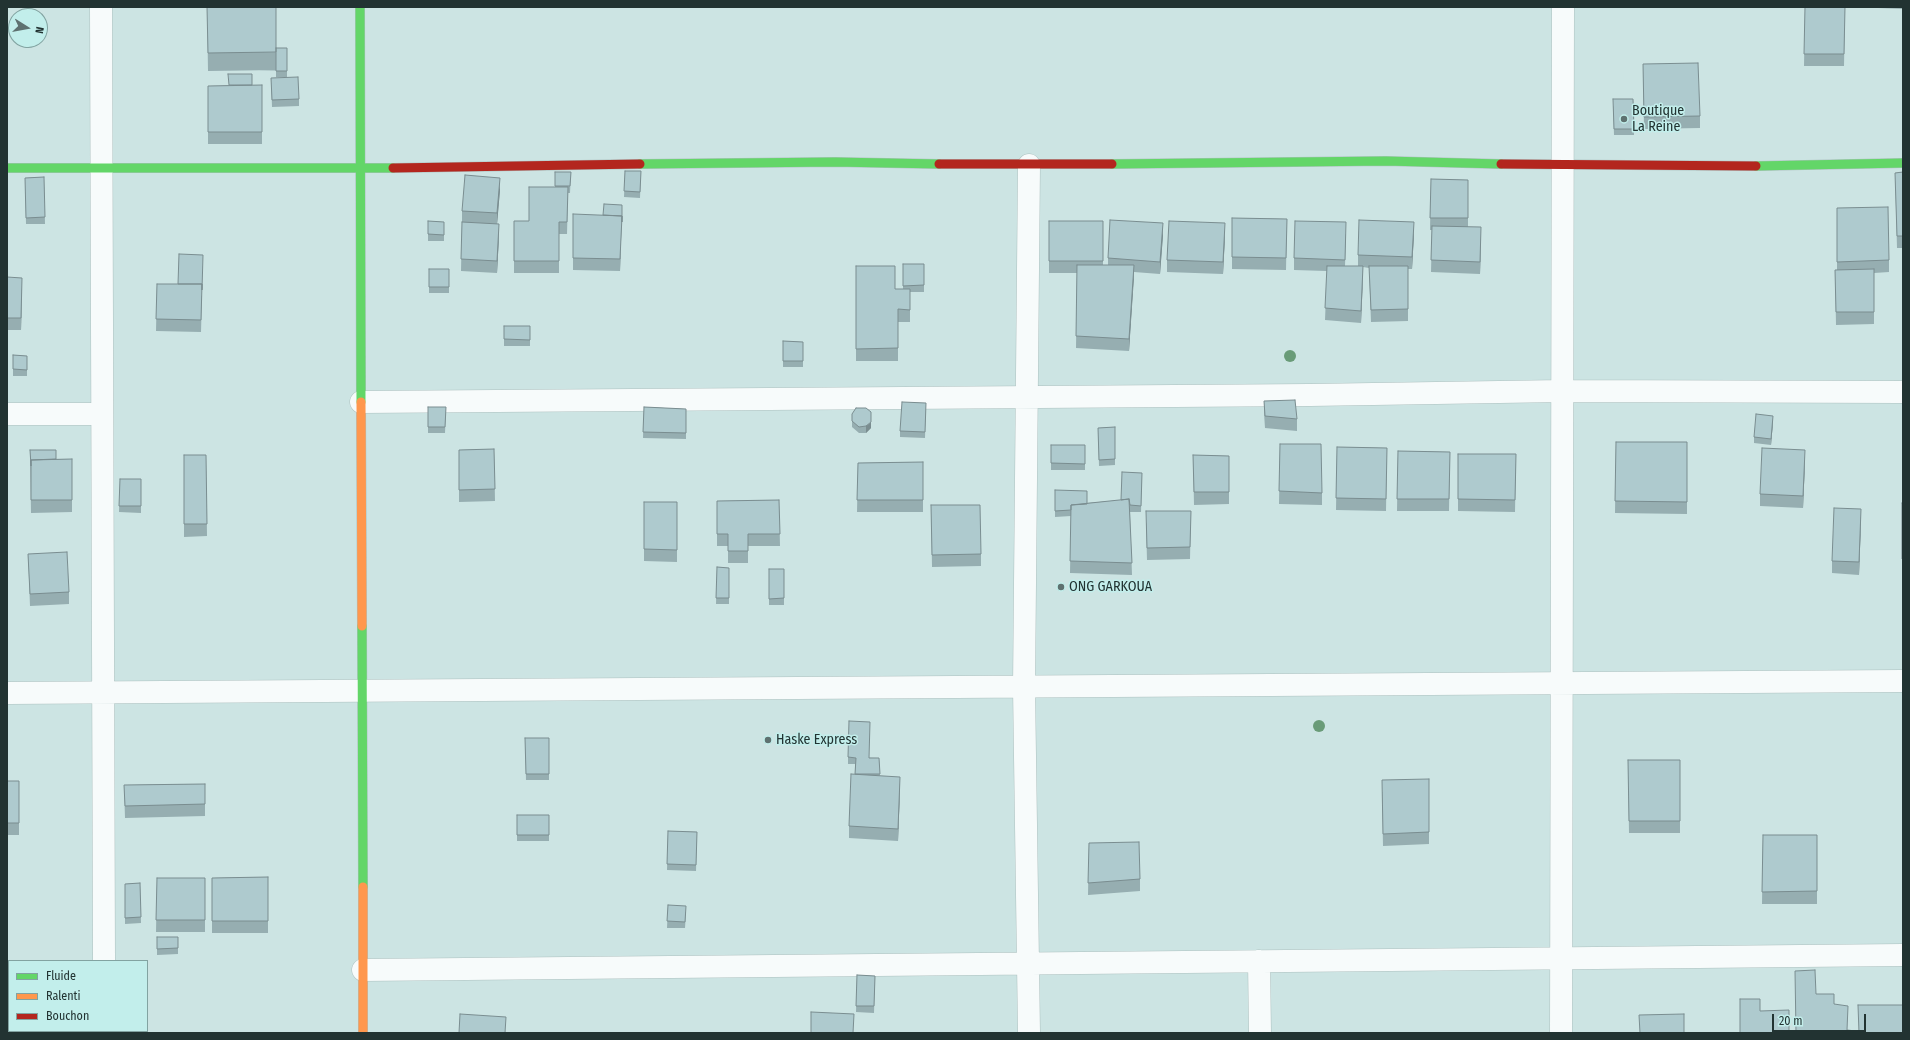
<!DOCTYPE html>
<html>
<head>
<meta charset="utf-8">
<style>
  body { margin:0 }
  #map { position:relative; width:1910px; height:1040px; overflow:hidden; background:#cce4e3; font-family:"Fira Sans Condensed",sans-serif }
  canvas { display:block }
  .frame { position:absolute; inset:0; border:8px solid #223332; pointer-events:none }
  .legend { position:absolute; left:8px; top:960px; width:140px; height:72px; box-sizing:border-box; background:#c2eeeb; border:1px solid #82a3a1; margin:0; padding:5px 7px; list-style:none; font-size:12px; color:#223332 }
  .legend li { display:flex; align-items:center; gap:8px; height:20px }
  .legend b { width:20px; border:1px solid #82a3a1 }
  .north { position:absolute; left:8px; top:8px; width:40px; height:40px; box-sizing:border-box; background:#c2eeeb; border:1px solid #82a3a1; border-radius:50%; rotate:101deg; font-size:11px; font-weight:700; line-height:16px; text-align:center; color:#223332 }
  .north::after { content:''; display:block; margin:auto; width:14px; height:18px; background:#5e7170; clip-path:polygon(50% 0,100% 100%,50% 72%,0 100%) }
  .scale { position:absolute; left:1772px; top:1014px; width:94px; height:18px; box-sizing:border-box; border:2px solid #223332; border-top:0; padding-left:5px; font-size:12px; line-height:14px; white-space:nowrap; color:#223332; -webkit-text-stroke:3px #c2eeeb; paint-order:stroke }
</style>
</head>
<body>
<div id="map">
<canvas width="1910" height="1040"></canvas>
<div class="frame"></div>
<ul class="legend">
<li><b style="height:5px;background:#63d668"></b>Fluide</li>
<li><b style="height:5px;background:#ff974d"></b>Ralenti</li>
<li><b style="height:5px;background:#b3261e"></b>Bouchon</li>
</ul>
<div class="north">N</div>
<div class="scale">20 m</div>
</div>
<script>
const ctx = document.querySelector('canvas').getContext('2d');
ctx.lineJoin = 'round';
function toPath(rows) {
  const path = new Path2D();
  for (const r of rows) {
    path.moveTo(r[0], r[1]);
    for (let i = 2; i < r.length; i += 2) path.lineTo(r[i], r[i + 1]);
  }
  return path;
}
function stroke(path, color, width, dash) {
  ctx.strokeStyle = color;
  ctx.lineWidth = width;
  ctx.lineCap = dash ? 'butt' : 'round';
  ctx.setLineDash(dash || []);
  ctx.stroke(path);
}
function fill(path, color) {
  ctx.fillStyle = color;
  ctx.fill(path, 'evenodd');
}
function drawText(font, color, halo, rows, align = 'center') {
  ctx.font = font + ' "Fira Sans Condensed",sans-serif';
  ctx.lineWidth = 3;
  ctx.setLineDash([]);
  ctx.textBaseline = 'middle';
  ctx.strokeStyle = halo;
  ctx.fillStyle = color;
  for (const [text, x, y, turn = 0] of rows) {
    ctx.save();
    ctx.translate(x, y);
    ctx.rotate((+turn || 0) * Math.PI / 180);
    ctx.textAlign = isNaN(turn) ? turn : align;
    if (halo) ctx.strokeText(text, 0, 0);
    ctx.fillText(text, 0, 0);
    ctx.restore();
  }
}
const street = toPath([
  [101,7,104,961],
  [1029,165,1024,687,1029,1033],
  [361,402,1310,395,1562,391,1903,392],
  [7,414,102,414],
  [7,693,1903,681],
  [1259,961,1260,1033],
  [363,970,1903,955],
  [7,976,9,976],
  [104,1031,104,1033],
  [1561,1033,1563,7]
]);
const fast = toPath([
  [360,7,361,402],
  [640,164,835,162,939,164],
  [1112,164,1386,161,1501,164],
  [1756,166,1903,163],
  [7,168,393,168],
  [362,626,363,887]
]);
const slow = toPath([
  [361,402,362,626],
  [363,887,363,1033]
]);
const jam = toPath([
  [939,164,1112,164],
  [1501,164,1756,166],
  [393,168,640,164]
]);
stroke(street, '#adc0bf', 23);
stroke(fast, '#adc0bf', 10);
stroke(slow, '#adc0bf', 10);
stroke(jam, '#adc0bf', 10);
stroke(street, '#f7fbfb', 22);
stroke(fast, '#63d668', 9);
stroke(slow, '#ff974d', 9);
stroke(jam, '#b3261e', 9);
ctx.fillStyle = '#699b78';
for (const [x, y] of [
  [1290,356],
  [1319,726]
]) {
  ctx.beginPath();
  ctx.arc(x, y, 6, 0, 2 * Math.PI);
  ctx.fill();
}
fill(toPath([
  [207,7,276,7,276,70,208,71],
  [1803,7,1845,7,1844,66,1804,66,1805,8,1803,8],
  [1878,7,1903,7,1903,9,1878,8],
  [276,48,287,48,287,77,276,77],
  [1643,64,1700,116,1700,128,1644,129],
  [271,78,299,99,299,106,272,107],
  [262,85,262,144,208,144,208,86],
  [1633,99,1634,135,1614,135,1613,106],
  [625,171,641,171,640,198,624,197],
  [555,172,571,172,570,193,568,193,567,234,559,234,559,273,514,273,514,221,529,221,555,187],
  [1903,172,1903,248,1897,248,1895,173],
  [44,177,45,224,26,224,25,178],
  [1431,179,1468,180,1468,227,1481,240,1480,274,1431,272,1432,230,1430,230],
  [500,190,497,223,499,236,497,273,461,271,462,223,462,211],
  [622,205,620,271,573,270,573,258,603,215],
  [1837,208,1889,260,1889,272,1874,273,1874,324,1836,325,1835,270,1837,270],
  [1232,218,1287,219,1286,270,1232,269],
  [428,221,444,222,444,241,428,241],
  [1049,221,1103,221,1103,265,1108,265,1108,258,1163,235,1160,274,1134,272,1129,351,1076,348,1077,273,1049,273],
  [1346,234,1345,266,1358,266,1358,255,1414,234,1412,269,1408,269,1408,321,1371,322,1369,268,1363,267,1361,323,1325,320,1327,271,1294,270,1294,258],
  [1225,236,1223,274,1167,272,1167,260],
  [903,264,924,264,924,292,910,292,910,322,898,322,898,361,856,361,856,266,895,289,903,289],
  [429,269,449,269,449,293,429,293],
  [7,277,22,290,21,330,7,330],
  [157,284,202,296,201,332,156,331],
  [504,326,530,326,530,346,504,346],
  [783,341,803,342,803,367,783,367],
  [13,355,27,356,27,376,13,376],
  [1264,401,1297,419,1297,431,1265,428,1264,413],
  [926,403,925,438,900,437,900,431],
  [428,407,446,407,445,433,428,433],
  [644,407,686,409,686,439,643,438],
  [852,414,871,428,866,433,859,433,852,427],
  [1773,422,1771,445,1754,443,1754,437],
  [1115,427,1115,465,1099,466,1098,428],
  [1616,442,1687,442,1687,514,1615,513],
  [1280,444,1322,493,1322,505,1279,504],
  [1051,445,1085,445,1085,470,1051,470],
  [1337,447,1387,448,1386,511,1336,510],
  [494,449,495,501,459,502,459,450],
  [30,450,56,459,72,459,72,512,31,513],
  [1398,451,1450,452,1449,511,1397,511],
  [1458,454,1516,454,1515,512,1458,511],
  [184,455,206,455,207,536,184,537],
  [1193,455,1229,456,1229,504,1194,505],
  [923,462,923,512,857,512,858,463],
  [1805,462,1803,508,1760,506,1760,494],
  [1142,473,1141,512,1130,512,1132,575,1070,573,1071,516,1055,517,1055,490,1087,503,1121,500],
  [120,479,141,479,141,513,119,512],
  [779,500,780,546,748,546,748,563,728,563,728,546,717,546,717,501],
  [677,502,677,562,644,561,644,549],
  [1902,503,1903,503,1903,571,1902,571],
  [931,505,981,554,981,566,932,567],
  [1191,511,1190,559,1147,560,1146,523],
  [1861,521,1859,575,1832,573,1832,561],
  [28,554,69,592,69,604,30,606],
  [717,567,729,568,729,604,716,604],
  [769,569,784,569,784,605,769,605],
  [525,738,549,738,549,780,526,780],
  [848,757,879,758,880,776,900,789,898,841,849,838,849,826,855,774,855,764,848,764],
  [1628,760,1680,760,1680,833,1629,833],
  [1429,779,1429,844,1383,846,1382,792],
  [7,781,19,781,19,835,7,835],
  [205,784,205,816,125,818,124,785],
  [517,815,549,815,549,841,517,841],
  [668,831,697,832,696,871,667,870],
  [1763,835,1817,835,1817,904,1762,904],
  [1089,843,1140,879,1140,891,1088,895],
  [268,877,268,933,212,933,212,878],
  [157,878,205,878,205,932,156,932],
  [140,883,141,923,125,924,125,884],
  [668,905,686,912,685,928,667,928],
  [157,937,178,937,178,954,157,955],
  [857,975,875,976,874,1013,856,1012]
]), '#96aeb1');
fill(toPath([
  [500,178,500,190,497,225,497,213],
  [622,205,622,212,620,271,620,259],
  [1414,222,1414,234,1412,269,1412,257],
  [1163,223,1163,235,1160,274,1160,262],
  [1225,223,1225,236,1223,274,1223,262],
  [499,224,499,236,497,273,497,261],
  [1481,227,1481,240,1480,274,1480,262],
  [1134,265,1134,277,1129,351,1129,339],
  [1363,266,1363,278,1361,323,1361,311],
  [22,278,22,290,21,330,21,318],
  [1773,416,1773,422,1771,445,1771,439],
  [871,422,871,428,866,433,866,426],
  [1805,450,1805,462,1803,508,1803,496],
  [1861,509,1861,521,1859,575,1859,562],
  [900,777,900,789,898,841,898,829]
]), '#7a8d90');
const building = toPath([
  [207,7,276,7,276,52,208,53,207,7],
  [1805,7,1845,7,1844,54,1804,54,1805,7],
  [276,48,287,48,287,71,276,71,276,48],
  [1698,63,1700,116,1644,117,1643,64,1698,63],
  [228,74,252,74,252,85,229,85,228,74],
  [298,77,299,99,272,100,271,78,298,77],
  [262,85,262,132,208,132,208,86,262,85],
  [1613,99,1633,99,1634,129,1614,129,1613,99],
  [625,171,641,171,640,192,624,191,625,171],
  [555,172,571,172,570,186,555,186,555,172],
  [1903,172,1903,236,1897,236,1895,173,1903,172],
  [465,175,500,178,497,213,462,211,465,175],
  [44,177,45,217,26,218,25,178,44,177],
  [1431,179,1468,180,1468,218,1430,218,1431,179],
  [529,187,568,187,567,222,559,222,559,261,514,261,514,221,529,221,529,187],
  [604,204,622,205,622,222,622,216,603,215,604,204],
  [1888,207,1889,260,1837,262,1837,208,1888,207],
  [573,214,622,216,620,259,573,258,573,214],
  [1232,218,1287,219,1286,258,1232,257,1232,218],
  [1110,220,1163,223,1160,262,1108,258,1110,220],
  [1359,220,1414,222,1412,257,1358,255,1359,220],
  [428,221,444,222,444,235,428,234,428,221],
  [1049,221,1103,221,1103,261,1049,261,1049,221],
  [1169,221,1225,223,1223,262,1167,260,1169,221],
  [1295,221,1346,222,1345,260,1294,258,1295,221],
  [462,222,499,224,497,261,461,259,462,222],
  [1432,226,1481,227,1480,262,1431,260,1432,226],
  [179,254,203,255,202,290,202,284,178,284,179,254],
  [903,264,924,264,924,285,903,286,903,264],
  [1077,265,1134,265,1129,339,1076,336,1077,265],
  [856,266,895,266,895,289,910,289,910,310,898,309,898,348,856,349,856,266],
  [1327,266,1363,266,1361,311,1325,308,1327,266],
  [1369,266,1408,266,1408,309,1371,310,1369,266],
  [429,269,449,269,449,287,429,287,429,269],
  [1874,269,1874,312,1836,312,1835,270,1874,269],
  [7,277,22,278,21,318,7,318,7,277],
  [157,284,202,284,201,320,156,319,157,284],
  [504,326,530,326,530,340,504,339,504,326],
  [783,341,803,342,803,361,783,361,783,341],
  [13,355,27,356,27,370,13,369,13,355],
  [1295,400,1297,419,1265,416,1264,401,1295,400],
  [902,402,926,403,925,432,900,431,902,402],
  [428,407,446,407,445,427,428,427,428,407],
  [644,407,686,409,686,433,643,432,644,407],
  [856,408,866,408,871,412,871,422,866,426,859,427,852,421,852,414,856,408],
  [1756,414,1773,416,1771,439,1754,437,1756,414],
  [1115,427,1115,459,1099,460,1098,428,1115,427],
  [1616,442,1687,442,1687,502,1615,501,1616,442],
  [1280,444,1321,444,1322,493,1279,491,1280,444],
  [1051,445,1085,445,1085,464,1051,463,1051,445],
  [1337,447,1387,448,1386,499,1336,498,1337,447],
  [1762,448,1805,450,1803,496,1760,494,1762,448],
  [494,449,495,489,459,490,459,450,494,449],
  [30,450,56,450,56,459,31,460,31,466,30,450],
  [1398,451,1450,452,1449,499,1397,499,1398,451],
  [1458,454,1516,454,1515,500,1458,499,1458,454],
  [184,455,206,455,207,524,184,524,184,455],
  [1193,455,1229,456,1229,492,1194,492,1193,455],
  [72,459,72,500,31,500,31,460,72,459],
  [923,462,923,500,857,500,858,463,923,462],
  [1122,472,1142,473,1141,506,1130,505,1129,499,1121,500,1122,472],
  [120,479,141,479,141,506,119,506,120,479],
  [1055,490,1087,491,1087,504,1071,505,1071,510,1055,511,1055,490],
  [1129,499,1132,563,1070,561,1071,505,1129,499],
  [779,500,780,534,748,534,748,551,728,551,728,534,717,534,717,501,779,500],
  [644,502,677,502,677,550,644,549,644,502],
  [1902,503,1903,503,1903,559,1902,559,1902,503],
  [931,505,980,505,981,554,932,555,931,505],
  [1834,508,1861,509,1859,562,1832,561,1834,508],
  [1146,511,1191,511,1190,547,1147,548,1146,511],
  [67,552,69,592,30,594,28,554,67,552],
  [717,567,729,568,729,598,716,598,717,567],
  [769,569,784,569,784,598,769,599,769,569],
  [849,721,870,722,869,758,879,758,880,774,855,774,856,758,848,757,849,721],
  [525,738,549,738,549,774,526,774,525,738],
  [1628,760,1680,760,1680,821,1629,821,1628,760],
  [851,774,900,777,898,829,849,826,851,774],
  [1429,779,1429,832,1383,834,1382,780,1429,779],
  [7,781,19,781,19,823,7,823,7,781],
  [205,784,205,804,125,806,124,785,205,784],
  [517,815,549,815,549,835,517,835,517,815],
  [668,831,697,832,696,865,667,864,668,831],
  [1763,835,1817,835,1817,891,1762,892,1763,835],
  [1139,842,1140,879,1088,883,1089,843,1139,842],
  [268,877,268,921,212,921,212,878,268,877],
  [157,878,205,878,205,920,156,920,157,878],
  [140,883,141,917,125,918,125,884,140,883],
  [668,905,686,906,685,922,667,921,668,905],
  [157,937,178,937,178,948,157,949,157,937],
  [1815,970,1816,994,1834,994,1834,1004,1848,1006,1847,1030,1856,1031,1856,1033,1796,1033,1795,971,1815,970],
  [857,975,875,976,874,1006,856,1006,857,975],
  [1740,999,1760,999,1760,1011,1789,1010,1789,1033,1740,1033,1740,999],
  [1858,1005,1903,1005,1903,1033,1859,1033,1858,1005],
  [811,1012,854,1014,853,1033,811,1033,811,1012],
  [460,1014,506,1017,505,1033,459,1033,460,1014],
  [1684,1014,1684,1033,1640,1033,1639,1015,1684,1014]
]);
fill(building, '#aecace');
stroke(building, '#7a8d90', 1);
for (const [x, y, r, color] of [
  [1624,119,4,"#5e7170"],
  [1061,587,4,"#5e7170"],
  [768,740,4,"#5e7170"]
]) {
  const dot = new Path2D();
  dot.arc(x, y, r, 0, 2 * Math.PI);
  ctx.fillStyle = color;
  ctx.fill(dot);
  stroke(dot, '#c2eeeb', 1.5);
}
drawText('14px', '#223332', '#c2eeeb', [
  ["Boutique",1632,111],
  ["La Reine",1632,127],
  ["ONG GARKOUA",1069,587],
  ["Haske Express",776,740]
], 'left');
</script>
</body>
</html>
